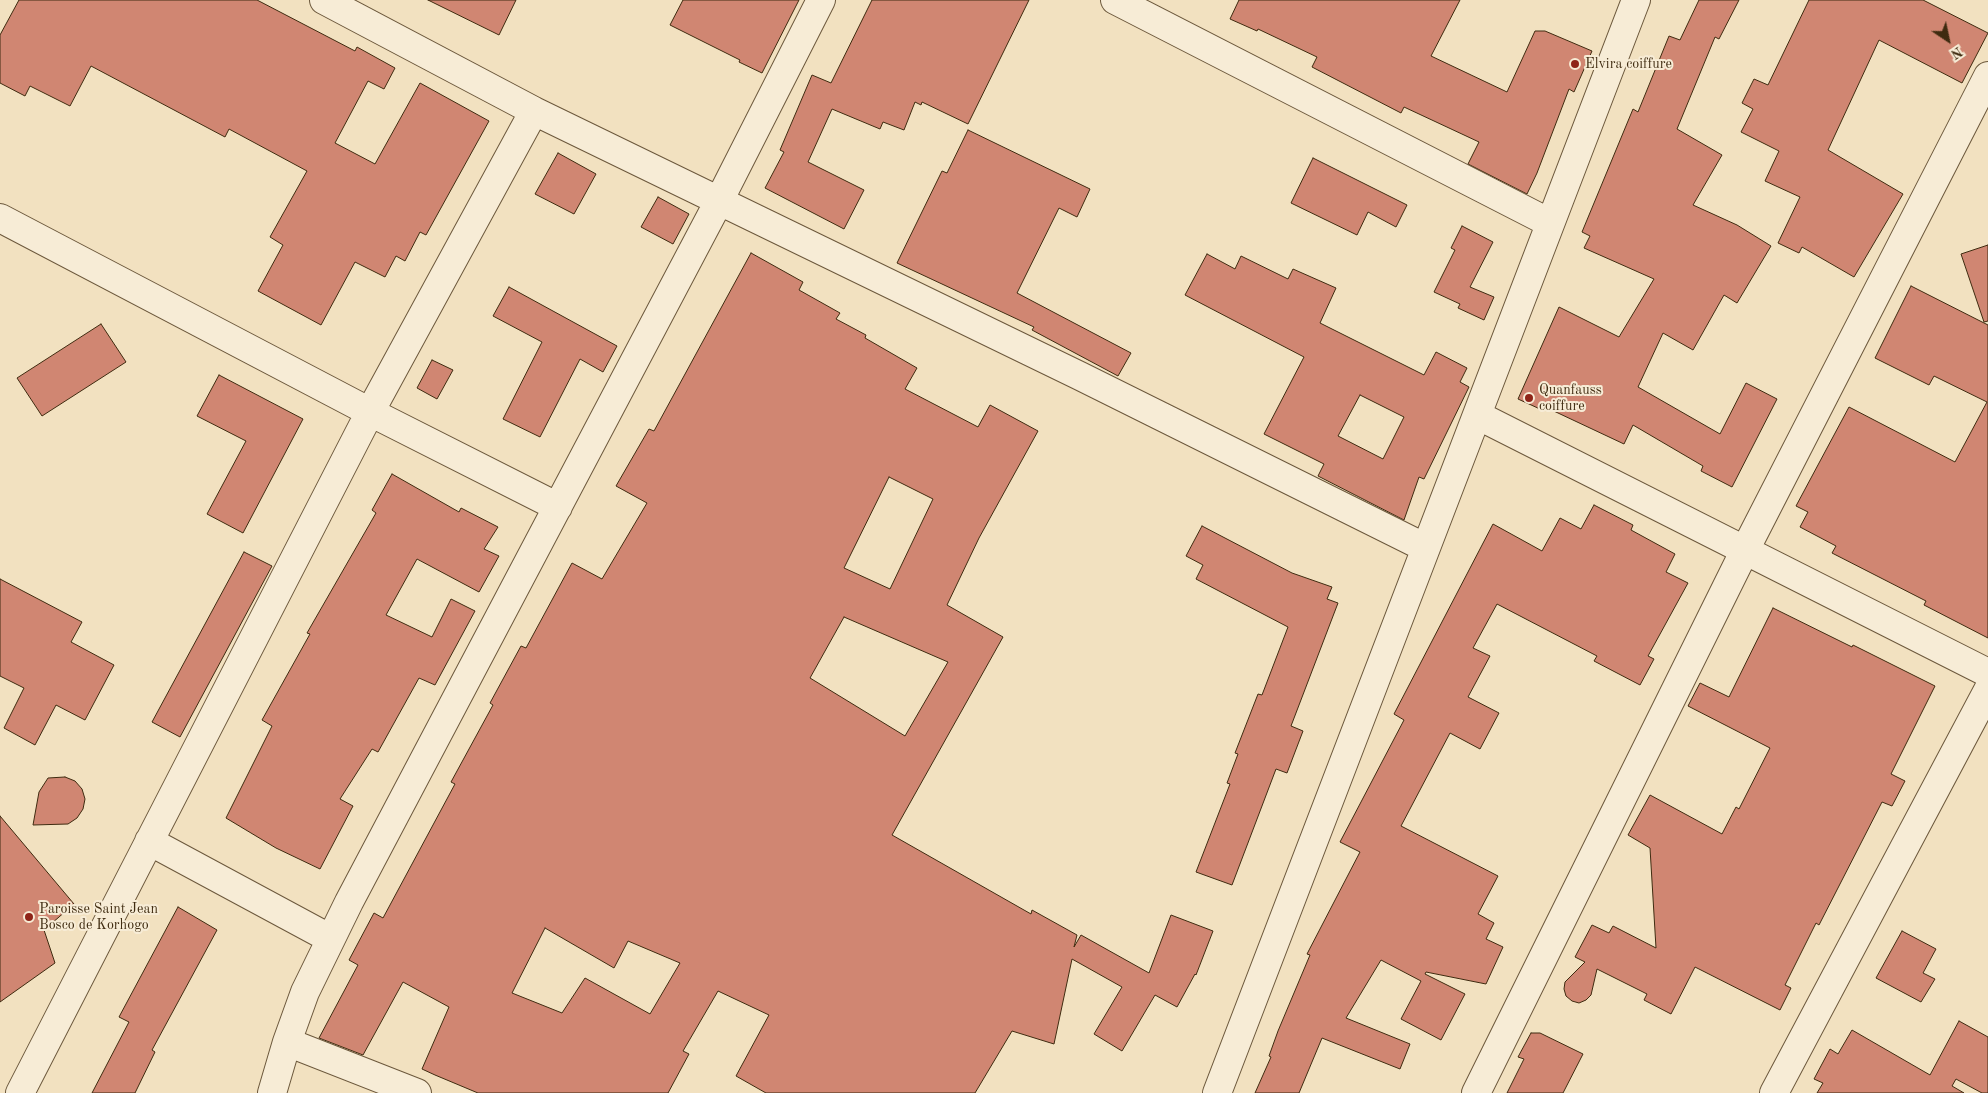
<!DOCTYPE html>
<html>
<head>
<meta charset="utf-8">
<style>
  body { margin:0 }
  #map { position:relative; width:1988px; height:1093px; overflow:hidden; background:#f2e1c0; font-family:"Old Standard TT",serif }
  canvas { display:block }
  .north { position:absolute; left:1923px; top:15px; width:50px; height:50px; -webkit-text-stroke:4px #f7ecd6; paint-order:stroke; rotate:146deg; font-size:14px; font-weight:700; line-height:20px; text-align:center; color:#3f2b10 }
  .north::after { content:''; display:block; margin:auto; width:18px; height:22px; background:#3f2b10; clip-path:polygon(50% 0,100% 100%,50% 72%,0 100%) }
</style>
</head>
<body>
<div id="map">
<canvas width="1988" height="1093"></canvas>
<div class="north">N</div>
</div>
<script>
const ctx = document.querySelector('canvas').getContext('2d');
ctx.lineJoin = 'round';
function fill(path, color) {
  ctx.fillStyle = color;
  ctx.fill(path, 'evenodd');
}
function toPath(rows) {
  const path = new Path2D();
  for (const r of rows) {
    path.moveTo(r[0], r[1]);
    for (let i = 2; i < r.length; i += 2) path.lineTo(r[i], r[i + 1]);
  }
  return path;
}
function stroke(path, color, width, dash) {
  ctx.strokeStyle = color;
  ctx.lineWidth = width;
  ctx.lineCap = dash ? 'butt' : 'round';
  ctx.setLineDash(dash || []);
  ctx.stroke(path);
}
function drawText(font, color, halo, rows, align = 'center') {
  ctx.font = font + ' "Old Standard TT",serif';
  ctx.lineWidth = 4;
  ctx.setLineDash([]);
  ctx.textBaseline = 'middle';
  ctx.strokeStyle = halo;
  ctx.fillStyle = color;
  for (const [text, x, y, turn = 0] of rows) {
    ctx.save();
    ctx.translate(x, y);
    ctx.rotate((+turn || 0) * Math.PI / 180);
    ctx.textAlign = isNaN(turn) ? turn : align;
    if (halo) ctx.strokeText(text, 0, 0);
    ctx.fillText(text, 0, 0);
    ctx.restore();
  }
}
const building = toPath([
  [19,0,257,0,355,51,357,47,395,68,384,89,368,81,335,143,375,164,420,83,489,121,426,235,420,232,405,261,396,256,385,277,355,262,321,325,258,291,283,245,270,237,307,171,229,129,225,137,91,66,70,106,30,86,25,96,0,83,0,35,19,0],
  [428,0,516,0,499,35,428,0],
  [683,0,799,0,762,73,739,62,740,60,670,25,683,0],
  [872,0,1029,0,968,124,922,102,921,105,915,102,904,130,883,122,880,129,832,109,808,162,864,190,844,229,765,188,784,152,780,150,812,75,831,83,872,0],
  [1239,0,1460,0,1431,56,1507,92,1535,31,1545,31,1592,51,1574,92,1569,89,1537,173,1527,194,1468,164,1479,142,1404,107,1401,113,1312,67,1317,57,1258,29,1257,31,1230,19,1239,0],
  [1699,0,1739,0,1719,39,1715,37,1677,129,1722,155,1693,205,1737,225,1771,246,1737,303,1724,295,1693,350,1663,333,1638,387,1720,434,1746,383,1777,399,1732,487,1701,471,1703,466,1633,425,1624,444,1541,405,1540,409,1518,399,1559,307,1619,337,1654,279,1584,248,1590,236,1582,232,1633,109,1638,112,1669,36,1680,40,1699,0],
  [1809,0,1923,0,1988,33,1962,83,1879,40,1828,150,1903,194,1854,277,1802,247,1799,253,1778,243,1800,197,1765,181,1779,151,1741,132,1753,109,1742,103,1754,79,1768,85,1809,0],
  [968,130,1090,189,1077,217,1059,208,1017,293,1131,353,1118,376,1032,330,1034,327,897,263,942,171,947,173,968,130],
  [558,153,596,174,574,214,535,194,558,153],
  [1313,158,1407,205,1396,227,1368,212,1357,235,1291,203,1313,158],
  [658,197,689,214,673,244,641,227,658,197],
  [1462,226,1493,242,1470,287,1494,297,1484,320,1458,308,1460,304,1434,292,1455,250,1451,248,1462,226],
  [1988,245,1988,321,1984,322,1961,254,1988,245],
  [751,253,803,282,799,290,840,313,836,319,866,335,865,338,917,368,905,389,978,427,990,405,1038,431,979,538,947,605,1003,637,892,835,1031,914,1032,910,1077,935,1074,947,1081,935,1149,973,1171,915,1213,931,1196,975,1195,974,1177,1007,1155,995,1122,1051,1094,1034,1122,987,1072,959,1054,1044,1012,1031,975,1093,766,1093,736,1076,769,1015,718,991,683,1051,689,1054,668,1093,478,1093,435,1075,422,1069,449,1007,403,982,363,1055,319,1038,358,965,349,960,374,913,383,918,455,784,451,782,493,705,490,703,521,646,526,648,572,563,602,579,647,503,616,486,649,429,654,431,751,253],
  [889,477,933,499,890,589,844,568,889,477],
  [844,617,948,662,905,736,810,678,844,617],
  [545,928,614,968,628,941,680,963,650,1014,585,978,562,1013,512,993,545,928],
  [1207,254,1235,269,1241,256,1288,279,1293,269,1336,288,1320,323,1424,375,1436,352,1467,368,1460,382,1469,387,1424,479,1419,477,1404,520,1318,476,1324,464,1264,434,1304,357,1185,295,1207,254],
  [1360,395,1404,417,1383,459,1338,436,1360,395],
  [1911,286,1988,325,1988,638,1924,605,1926,601,1832,553,1836,546,1800,527,1808,512,1796,506,1849,407,1955,462,1987,402,1934,376,1929,385,1875,358,1911,286],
  [509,287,617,346,603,372,580,359,540,437,503,419,542,342,493,316,509,287],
  [101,324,126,362,42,416,17,378,101,324],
  [432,360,453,370,437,399,417,388,432,360],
  [219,375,303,419,243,533,207,514,246,441,197,416,219,375],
  [392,474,459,512,461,508,498,527,484,549,499,556,479,592,417,559,386,615,432,637,451,599,475,611,435,685,419,678,378,752,372,749,340,799,353,806,320,869,276,848,226,818,272,726,262,720,310,634,307,633,376,513,372,510,392,474],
  [1594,505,1633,525,1631,530,1675,554,1666,572,1688,583,1648,656,1654,659,1640,685,1594,661,1597,656,1497,604,1473,648,1490,656,1468,697,1499,713,1480,749,1450,733,1401,826,1498,876,1478,914,1494,923,1486,939,1503,947,1486,984,1426,972,1425,974,1465,994,1441,1040,1401,1019,1421,981,1381,960,1346,1018,1410,1044,1400,1069,1322,1038,1299,1093,1255,1093,1271,1057,1269,1056,1278,1031,1310,955,1307,954,1360,852,1340,842,1404,720,1394,714,1493,524,1542,551,1560,518,1581,529,1594,505],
  [1202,526,1292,573,1332,587,1327,599,1338,603,1291,726,1303,731,1287,773,1276,769,1232,885,1196,872,1230,784,1227,783,1238,754,1235,753,1258,694,1262,695,1288,627,1196,579,1203,565,1186,556,1202,526],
  [244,552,272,566,180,737,152,722,244,552],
  [0,579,82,622,71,642,114,665,85,720,56,705,35,745,4,728,24,688,0,676,0,579],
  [1773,608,1852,647,1853,645,1935,686,1891,774,1905,781,1892,806,1882,802,1819,925,1816,923,1785,985,1791,988,1780,1010,1695,967,1671,1014,1644,1000,1647,994,1597,969,1591,995,1586,1000,1579,1003,1572,1001,1566,996,1564,989,1565,982,1585,962,1575,957,1592,925,1609,933,1613,926,1656,948,1650,848,1628,835,1650,795,1722,834,1736,807,1739,809,1770,748,1688,706,1700,683,1729,697,1773,608],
  [65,777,75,781,82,789,85,799,83,809,77,818,68,824,33,825,39,792,48,778,65,777],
  [0,816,74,904,44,930,55,963,0,1002,0,816],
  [178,907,217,930,152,1050,155,1052,135,1093,92,1093,129,1022,119,1017,178,907],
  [1902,931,1936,949,1923,973,1935,979,1921,1002,1876,978,1902,931],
  [1959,1021,1988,1037,1988,1093,1982,1093,1956,1079,1952,1086,1964,1093,1817,1093,1823,1083,1814,1079,1830,1049,1838,1054,1852,1030,1930,1075,1959,1021],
  [1531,1033,1540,1033,1583,1054,1563,1093,1507,1093,1524,1059,1518,1057,1531,1033]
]);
fill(building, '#d08672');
stroke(building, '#3f2b10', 1);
const minor = toPath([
  [324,0,534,111,1080,376,1426,548],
  [1115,0,1550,223],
  [0,218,370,412,558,507],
  [1477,415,1988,673],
  [149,841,331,939],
  [287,1042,417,1093],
  [20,1093,370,412,534,111],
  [272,1093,287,1042,305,992,349,902,719,201,821,0],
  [1217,1093,1636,0],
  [1476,1093,1744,552,1988,76],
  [1774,1093,1988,690]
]);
stroke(minor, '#6c583c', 30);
stroke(minor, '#f7ecd6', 28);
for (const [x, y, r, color] of [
  [1575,64,5,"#8f2418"],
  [1529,398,5,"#8f2418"],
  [29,917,5,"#8f2418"]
]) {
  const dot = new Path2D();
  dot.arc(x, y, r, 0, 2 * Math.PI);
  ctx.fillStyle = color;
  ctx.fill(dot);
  stroke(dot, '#f7ecd6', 2);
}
drawText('14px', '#3f2b10', '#f7ecd6', [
  ["Elvira coiffure",1585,64],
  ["Quanfauss",1539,390],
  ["coiffure",1539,406],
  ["Paroisse Saint Jean",39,909],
  ["Bosco de Korhogo",39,925]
], 'left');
</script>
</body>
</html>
